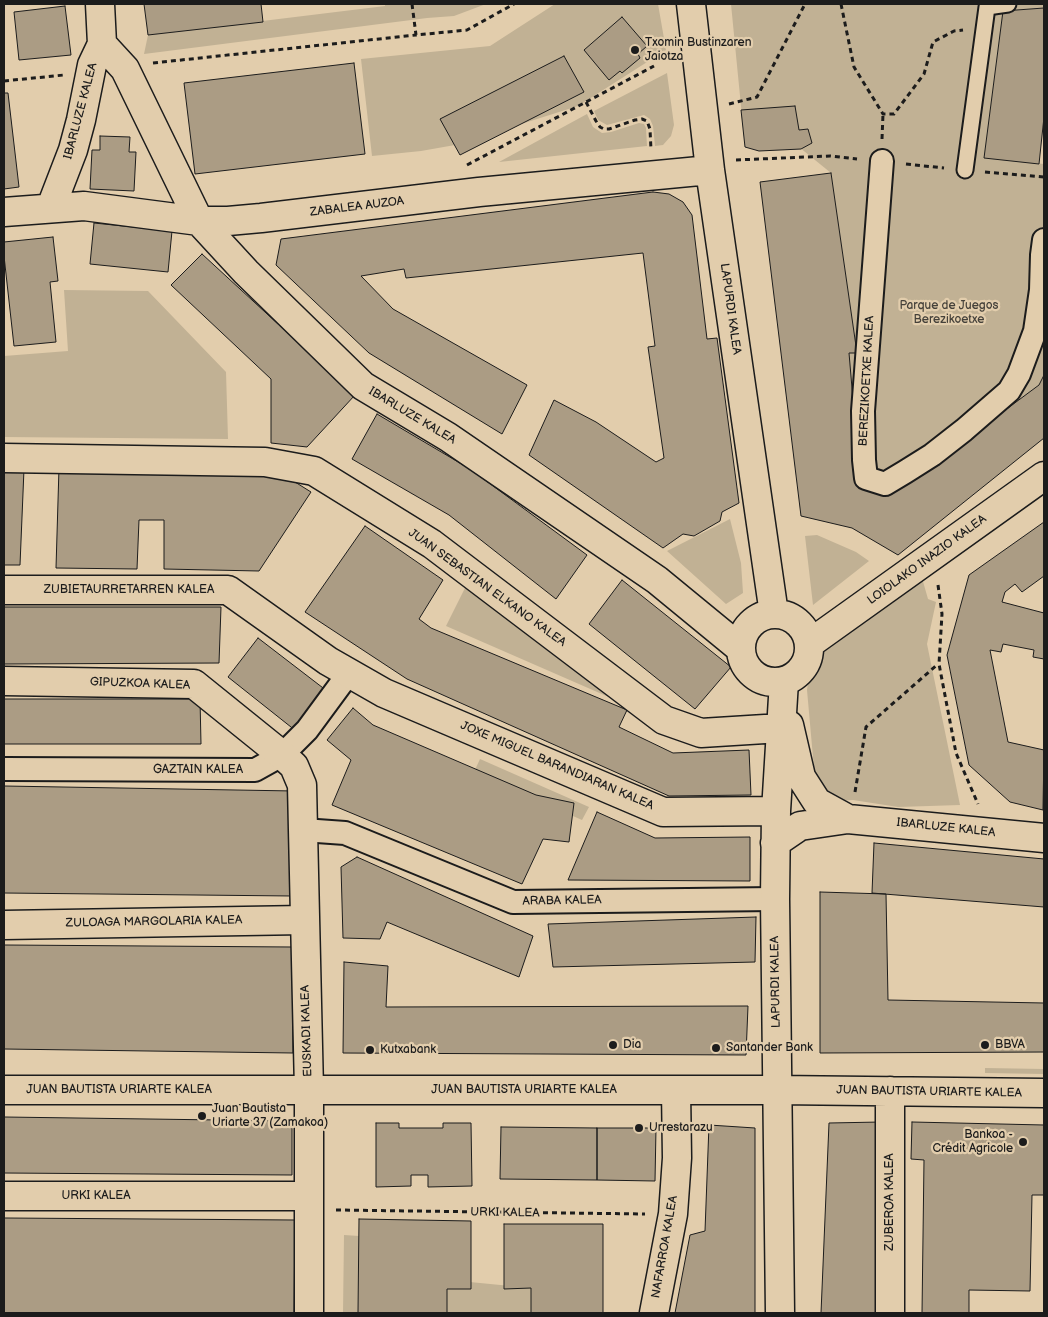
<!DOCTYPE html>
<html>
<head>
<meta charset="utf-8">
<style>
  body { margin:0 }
  #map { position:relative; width:1048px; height:1317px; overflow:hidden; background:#e2cdac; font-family:"Balsamiq Sans",sans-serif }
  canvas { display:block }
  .frame { position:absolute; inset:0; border:5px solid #1c1c1c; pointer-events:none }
</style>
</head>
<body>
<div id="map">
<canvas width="1048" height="1317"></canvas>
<div class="frame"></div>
</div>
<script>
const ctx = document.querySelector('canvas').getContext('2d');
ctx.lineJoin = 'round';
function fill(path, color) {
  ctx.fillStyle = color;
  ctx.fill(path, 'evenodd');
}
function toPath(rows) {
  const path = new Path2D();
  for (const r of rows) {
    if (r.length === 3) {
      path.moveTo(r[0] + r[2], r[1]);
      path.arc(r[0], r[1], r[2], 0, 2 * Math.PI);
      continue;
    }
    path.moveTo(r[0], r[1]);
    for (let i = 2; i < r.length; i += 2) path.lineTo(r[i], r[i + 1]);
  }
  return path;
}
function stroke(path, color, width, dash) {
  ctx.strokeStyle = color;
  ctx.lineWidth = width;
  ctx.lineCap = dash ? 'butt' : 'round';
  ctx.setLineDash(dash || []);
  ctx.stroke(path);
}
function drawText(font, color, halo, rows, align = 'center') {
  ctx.font = font + ' "Balsamiq Sans",sans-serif';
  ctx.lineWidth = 4.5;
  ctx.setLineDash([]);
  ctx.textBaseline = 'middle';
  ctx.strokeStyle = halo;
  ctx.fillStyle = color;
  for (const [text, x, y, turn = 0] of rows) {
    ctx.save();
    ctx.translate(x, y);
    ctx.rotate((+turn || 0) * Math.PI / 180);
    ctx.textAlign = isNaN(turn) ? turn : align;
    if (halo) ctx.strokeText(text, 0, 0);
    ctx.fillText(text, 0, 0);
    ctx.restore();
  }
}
fill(toPath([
  [385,4,486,4,454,16,427,18,144,54,148,35,385,6],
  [555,4,658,4,666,50,578,106,455,145,421,151,372,156,361,59,490,46],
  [731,4,1044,4,1044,8,1003,11,984,158,1044,164,1044,375,1039,385,892,494,860,482,849,353,857,352,831,173,799,147,745,147],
  [667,73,674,125,671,136,663,145,655,146,653,126,650,119,644,115,607,125,598,120,594,111],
  [587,114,593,127,602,133,611,132,639,123,644,124,646,128,647,146,499,162],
  [64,290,148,291,226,372,228,439,4,437,4,356,68,351],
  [730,519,741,563,743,593,726,604,667,551],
  [817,535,856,552,869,561,813,605,805,536],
  [922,578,928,599,936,602,927,644,960,805,898,807,853,800,817,802,807,690,814,641],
  [467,584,611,698,446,626],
  [480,759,589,807,582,820,474,772],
  [985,1068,1044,1069,1044,1074,985,1073],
  [344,1235,359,1236,358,1313,343,1313],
  [429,1278,531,1288,531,1313,429,1313]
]), '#c1b194');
const building = toPath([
  [144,4,261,4,263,22,148,35,144,4],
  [65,6,71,55,19,60,14,12,65,6],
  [1044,8,1044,117,1039,164,984,158,1003,11,1044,8],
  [622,17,647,46,638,54,640,58,622,73,620,71,609,80,584,50,622,17],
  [564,56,584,92,460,155,440,119,564,56],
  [354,63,365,154,195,174,184,83,354,63],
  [4,93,8,93,19,187,4,189,4,93],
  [795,106,799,130,808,129,812,143,801,149,759,151,745,147,741,110,795,106],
  [100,136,130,137,129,152,136,152,134,191,90,189,92,150,100,150,100,136],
  [831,173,857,353,849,353,860,482,892,494,1039,385,1044,375,1044,438,898,555,852,528,801,516,760,182,831,173],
  [653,192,669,194,683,202,692,215,707,339,717,338,739,503,722,512,720,521,694,536,683,534,663,548,529,455,554,400,596,422,656,462,664,458,648,347,655,346,643,253,406,278,404,269,361,276,393,309,527,385,502,434,369,353,276,265,281,239,653,192],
  [94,223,172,231,168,272,90,264,94,223],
  [53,237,58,281,50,282,56,342,14,346,4,256,4,242,53,237],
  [202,254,355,395,307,447,271,443,271,379,171,285,202,254],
  [377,414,470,469,587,555,556,599,449,515,352,459,377,414],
  [4,468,24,469,20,565,4,565,4,468],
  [59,468,287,477,311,492,259,571,164,569,164,520,139,520,137,569,56,568,59,468],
  [1044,522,1044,576,1022,592,1015,584,1005,592,1002,602,1044,613,1044,659,1033,657,1034,650,1003,644,1001,652,990,650,1008,742,1044,750,1043,810,1010,802,969,765,947,655,969,575,1044,522],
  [365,526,443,580,419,619,431,628,627,710,619,727,673,753,749,750,751,795,669,796,407,679,305,612,365,526],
  [622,580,731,667,695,709,589,624,622,580],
  [4,607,221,607,219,663,4,664,4,607],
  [258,638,327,691,296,731,228,677,258,638],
  [4,699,200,699,201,744,4,744,4,699],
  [353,708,373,725,536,795,574,803,569,842,543,839,522,884,332,805,351,760,327,740,353,708],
  [4,786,294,791,292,896,4,893,4,786],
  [597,812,655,838,750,837,750,881,568,880,597,812],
  [874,843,1044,859,1044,907,872,893,874,843],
  [357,857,533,936,519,977,387,922,380,939,343,938,341,867,357,857],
  [820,892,886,894,888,1000,1044,1003,1044,1052,820,1053,820,892],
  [756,917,755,962,553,967,548,924,756,917],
  [4,945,292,947,293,1053,4,1049,4,945],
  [344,962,388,966,386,1007,748,1006,746,1055,343,1053,344,962],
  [4,1117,292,1121,292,1175,4,1173,4,1117],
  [881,1122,881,1313,821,1313,829,1123,881,1122],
  [912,1122,1044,1125,1044,1195,1032,1195,1030,1291,969,1290,969,1313,922,1313,924,1160,911,1159,912,1122],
  [376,1123,399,1123,399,1128,443,1128,443,1123,471,1123,472,1186,428,1187,428,1175,411,1175,411,1186,376,1187,376,1123],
  [709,1125,755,1128,755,1313,675,1313,690,1235,705,1231,709,1125],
  [501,1127,597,1128,597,1180,500,1179,501,1127],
  [597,1128,656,1128,655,1181,597,1180,597,1128],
  [4,1218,295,1220,294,1313,4,1313,4,1218],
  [359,1219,471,1221,471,1289,447,1289,447,1313,358,1313,359,1219],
  [504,1224,603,1224,603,1313,531,1313,531,1288,504,1289,504,1224]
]);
fill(building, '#ab9c84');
stroke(building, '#1c1c1c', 1);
const service = toPath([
  [965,170,987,7,1008,4]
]);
const pedestrian = toPath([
  [882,161,863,411,864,460,866,478,885,484,905,472,932,455,964,430,1009,391,1019,374,1035,331,1041,290,1042,255,1044,240],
  [4,769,255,770,282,755,307,730,349,673],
  [303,830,345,833,513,902,775,899]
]);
const minor = toPath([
  [100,4,102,44],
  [691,4,710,170,774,614],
  [51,207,73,150,81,120,92,65,102,44,125,69,199,221,246,272,363,386,448,437,657,580,741,649],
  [4,212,84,206,199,221,228,221,261,218,479,192,710,170],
  [4,458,265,462,314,471,432,544,664,720,701,733,781,728],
  [4,590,228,590,328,661,384,693,663,812,776,811],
  [775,648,34],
  [809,644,1044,476],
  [4,681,194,684,282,755,294,766,302,785,303,830,309,1090,309,1313],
  [789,725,801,777,817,802,848,819],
  [775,843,800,826,848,819,1044,838],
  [4,925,304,920],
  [4,1090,777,1090,1044,1093],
  [4,1196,309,1196],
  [654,1313,673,1214,677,1158,676,1090],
  [780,1313,775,899,776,811,784,681],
  [890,1313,890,1091]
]);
stroke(service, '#1c1c1c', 19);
stroke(pedestrian, '#1c1c1c', 26);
stroke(minor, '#1c1c1c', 31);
stroke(toPath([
  [412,4,416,35,467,30,514,4],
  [841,4,854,67,883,114,894,114,924,74,933,42,954,31,963,30],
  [153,63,416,35],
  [4,81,64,75],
  [586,102,596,121,600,127,604,129,609,129,635,120,642,119,647,121,650,129,651,150],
  [729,104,757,97,805,4],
  [882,139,883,114],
  [736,160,830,156,857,159],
  [906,164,944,168],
  [467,165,654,66],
  [985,172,1044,177],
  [938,585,942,614,939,664,956,753,978,804],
  [855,792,866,727,938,664],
  [336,1210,645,1214]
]), '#1c1c1c', 3, [5, 4]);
stroke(service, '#e2cdac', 15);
stroke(pedestrian, '#e2cdac', 22);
stroke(minor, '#e2cdac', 28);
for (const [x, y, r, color] of [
  [635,50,5,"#1c1c1c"],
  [613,1045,5,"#1c1c1c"],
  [985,1045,5,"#1c1c1c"],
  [716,1048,5,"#1c1c1c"],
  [370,1050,5,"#1c1c1c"],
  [202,1116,5,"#1c1c1c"],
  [639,1128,5,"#1c1c1c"],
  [1023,1142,5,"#1c1c1c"]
]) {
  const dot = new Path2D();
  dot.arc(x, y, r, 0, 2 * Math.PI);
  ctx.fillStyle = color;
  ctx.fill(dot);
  stroke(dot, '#e2cdac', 2);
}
drawText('12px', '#1c1c1c', '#e2cdac', [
  ["Txomin Bustinzaren",645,43],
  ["Jaiotza",645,57],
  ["Dia",623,1045],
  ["BBVA",995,1045],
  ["Santander Bank",726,1048],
  ["Kutxabank",380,1050],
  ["Juan Bautista",212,1109],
  ["Uriarte 37 (Zamakoa)",212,1123],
  ["Urrestarazu",649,1128],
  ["Bankoa -",1013,1135,"right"],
  ["Crédit Agricole",1013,1149,"right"]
], 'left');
drawText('12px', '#1c1c1c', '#e2cdac', [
  ["IBARLUZE KALEA",81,111,-75],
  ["ZABALEA AUZOA",357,207,-7],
  ["LAPURDI KALEA",730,309,82],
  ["BEREZIKOETXE KALEA",867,381,-87],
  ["IBARLUZE KALEA",412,416,31],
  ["LOIOLAKO INAZIO KALEA",927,560,-36],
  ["JUAN SEBASTIAN ELKANO KALEA",487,588,36],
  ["ZUBIETAURRETARREN KALEA",129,590],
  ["GIPUZKOA KALEA",140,684,2],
  ["JOXE MIGUEL BARANDIARAN KALEA",557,766,23],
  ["GAZTAIN KALEA",198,770],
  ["IBARLUZE KALEA",946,828,6],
  ["ARABA KALEA",562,901,-1],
  ["ZULOAGA MARGOLARIA KALEA",154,922,-1],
  ["LAPURDI KALEA",776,982,-91],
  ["EUSKADI KALEA",307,1031,-92],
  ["JUAN BAUTISTA URIARTE KALEA",119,1090],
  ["JUAN BAUTISTA URIARTE KALEA",524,1090],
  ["JUAN BAUTISTA URIARTE KALEA",929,1092,1],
  ["URKI KALEA",96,1196],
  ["ZUBEROA KALEA",890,1202,-90],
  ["URKI KALEA",505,1213,1],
  ["NAFARROA KALEA",665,1247,-80]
]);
drawText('12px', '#45413a', '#e2cdac', [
  ["Parque de Juegos",949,306],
  ["Berezikoetxe",949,320]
]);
</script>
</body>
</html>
